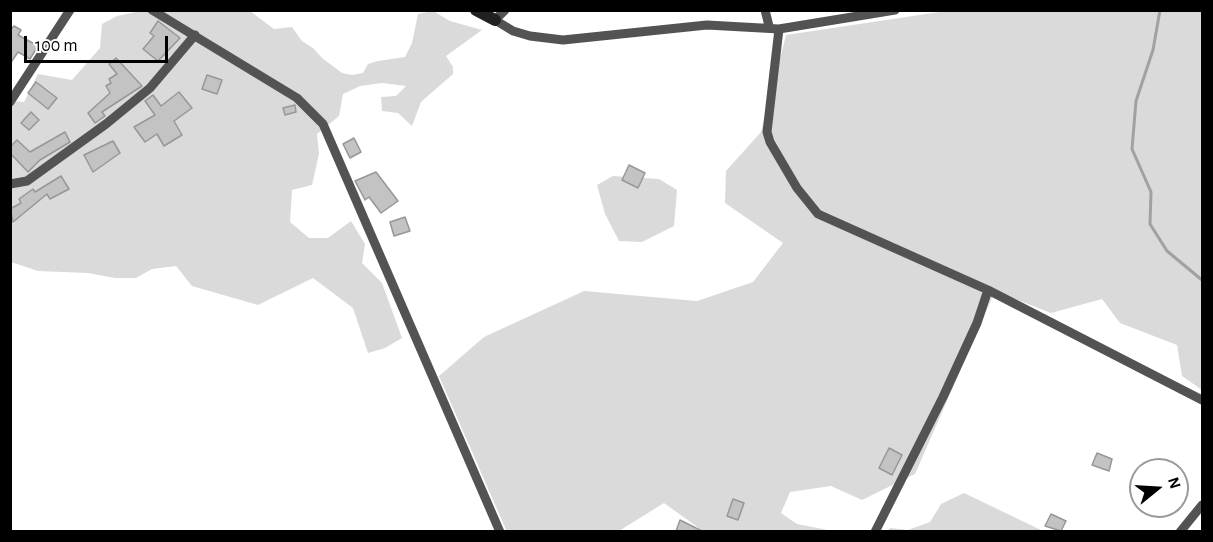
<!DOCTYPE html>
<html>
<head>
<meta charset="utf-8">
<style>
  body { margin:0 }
  #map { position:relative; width:1213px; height:542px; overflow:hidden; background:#fff; font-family:"Alegreya Sans",sans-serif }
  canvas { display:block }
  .frame { position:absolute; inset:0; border:12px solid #000; pointer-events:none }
  .north { position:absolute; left:1129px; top:458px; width:60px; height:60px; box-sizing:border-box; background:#fff; border:2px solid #999; border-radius:50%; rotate:72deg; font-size:16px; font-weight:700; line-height:24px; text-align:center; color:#000 }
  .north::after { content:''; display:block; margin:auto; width:21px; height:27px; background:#000; clip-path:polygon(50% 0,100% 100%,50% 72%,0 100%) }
  .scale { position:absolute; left:24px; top:36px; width:144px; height:27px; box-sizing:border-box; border:3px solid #000; border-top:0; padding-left:8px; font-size:18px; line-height:21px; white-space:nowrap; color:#000; -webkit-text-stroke:4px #fff; paint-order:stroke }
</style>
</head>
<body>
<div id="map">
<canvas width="1213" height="542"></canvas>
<div class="frame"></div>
<div class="north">N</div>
<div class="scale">100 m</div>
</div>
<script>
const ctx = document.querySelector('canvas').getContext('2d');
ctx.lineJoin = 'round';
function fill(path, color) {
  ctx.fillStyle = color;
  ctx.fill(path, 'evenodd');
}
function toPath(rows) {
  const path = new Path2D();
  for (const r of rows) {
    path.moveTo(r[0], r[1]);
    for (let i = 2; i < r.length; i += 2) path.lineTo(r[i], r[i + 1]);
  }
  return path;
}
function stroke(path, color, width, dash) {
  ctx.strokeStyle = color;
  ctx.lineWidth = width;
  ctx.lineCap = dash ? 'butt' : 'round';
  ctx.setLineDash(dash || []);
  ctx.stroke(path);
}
fill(toPath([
  [141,11,250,11,274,29,292,27,302,41,313,48,322,58,342,73,352,75,363,73,368,64,378,61,405,57,412,43,418,14,433,11,450,21,482,30,446,56,453,67,453,74,421,102,412,126,398,113,382,111,381,97,396,96,406,86,382,83,360,86,343,94,339,116,317,134,319,154,312,185,292,190,290,222,309,238,328,238,351,221,365,244,362,263,382,283,402,338,385,348,368,353,353,308,313,278,258,305,192,286,176,266,152,269,136,278,115,278,88,273,38,271,11,262,11,101,24,102,38,74,72,80,100,48,102,24,117,16],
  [946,11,1202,11,1202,390,1182,376,1177,345,1120,323,1102,299,1051,313,995,291,915,474,862,500,831,486,790,492,781,513,797,524,833,531,703,531,664,503,619,531,507,532,439,376,484,337,584,291,697,301,753,282,783,243,725,203,726,171,761,132,786,35],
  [613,176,659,179,677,190,674,226,642,242,619,241,605,214,597,185],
  [964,493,1043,531,888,531,890,528,908,530,930,522,941,504]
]), '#dadada');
stroke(toPath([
  [1160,10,1153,50,1136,101,1132,149,1151,192,1150,224,1167,251,1202,280]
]), '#a1a1a1', 3);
const building = toPath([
  [158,21,180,38,158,61,143,49,154,36,150,33,158,21],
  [14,26,21,30,18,35,38,46,30,59,18,52,10,64,10,30,14,26],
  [116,58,142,86,102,112,105,116,95,123,88,113,110,93,106,86,111,83,109,79,117,74,109,64,116,58],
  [207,75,222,80,217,94,202,89,207,75],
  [36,82,57,98,48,109,28,93,36,82],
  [179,92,192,108,174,121,182,135,164,146,157,134,145,142,134,127,155,115,145,101,153,95,161,106,179,92],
  [295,105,296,112,285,115,283,108,295,105],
  [31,112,39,120,29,130,21,123,31,112],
  [65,132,70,142,40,160,28,172,10,153,10,147,17,140,30,152,65,132],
  [354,138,361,152,350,158,343,144,354,138],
  [113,141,120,153,93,172,84,155,113,141],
  [629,165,645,173,638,188,622,180,629,165],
  [376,172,398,201,381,213,369,197,365,200,355,181,376,172],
  [61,176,69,189,50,199,47,194,13,222,10,209,21,203,19,199,33,189,35,192,61,176],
  [405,217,410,231,394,236,390,222,405,217],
  [889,448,902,455,892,475,879,468,889,448],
  [1097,453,1112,459,1109,471,1092,465,1097,453],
  [733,499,744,503,738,520,727,516,733,499],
  [1051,514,1066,521,1061,531,1045,526,1051,514],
  [680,520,702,531,676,531,680,520]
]);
fill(building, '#c3c3c3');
stroke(building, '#979797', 1.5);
stroke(toPath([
  [152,10,297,98,323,124,500,532],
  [505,10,495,20,513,31,530,36,563,40,707,25,779,29,895,10],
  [765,10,769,26],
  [779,29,767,132,770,142,797,188,818,214,988,290,1202,400],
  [10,102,70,10],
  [10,184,27,181,106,124,150,88,195,35],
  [875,532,943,397,977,323,988,290],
  [1180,532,1202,505]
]), '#535353', 9);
stroke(toPath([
  [476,10,495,20]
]), '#202020', 12);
</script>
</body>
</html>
